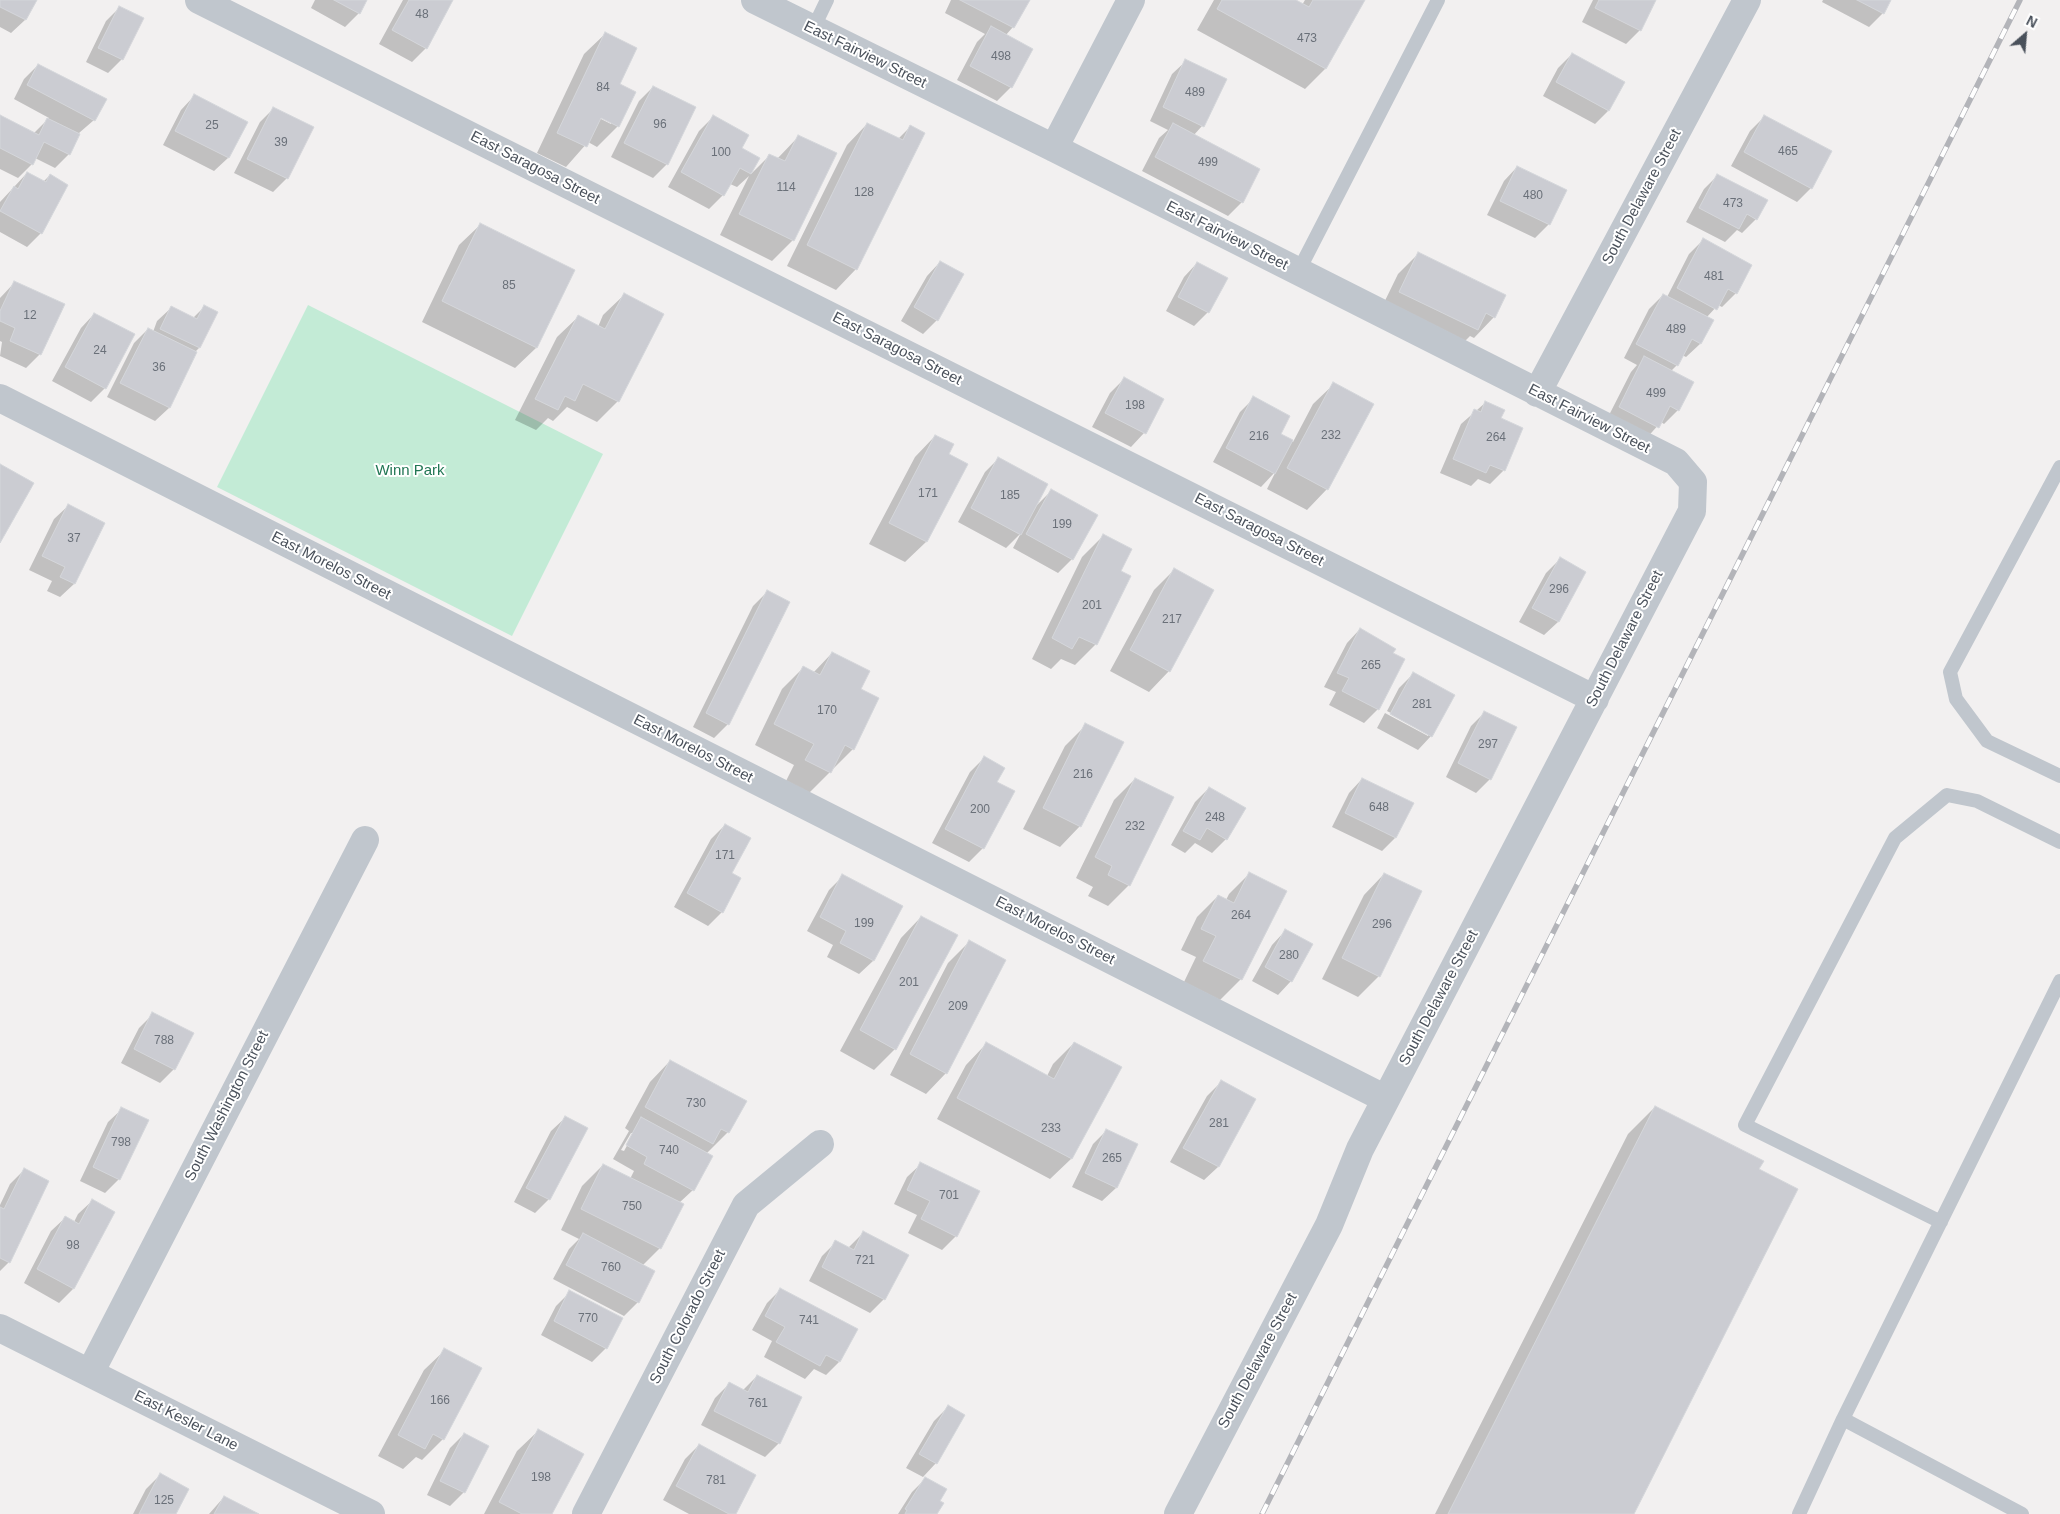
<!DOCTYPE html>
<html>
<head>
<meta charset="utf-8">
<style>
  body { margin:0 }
  #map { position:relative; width:2060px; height:1514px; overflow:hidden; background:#f2f0f0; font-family:Helvetica,sans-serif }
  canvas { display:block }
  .north { position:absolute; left:2000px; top:10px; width:50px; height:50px; -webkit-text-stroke:4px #fff; paint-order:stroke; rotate:27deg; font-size:14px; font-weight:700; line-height:20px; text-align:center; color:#4a515b }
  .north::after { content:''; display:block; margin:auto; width:18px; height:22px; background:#4a515b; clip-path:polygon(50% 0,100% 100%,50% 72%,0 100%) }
</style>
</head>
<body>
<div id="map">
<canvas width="2060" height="1514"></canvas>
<div class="north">N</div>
</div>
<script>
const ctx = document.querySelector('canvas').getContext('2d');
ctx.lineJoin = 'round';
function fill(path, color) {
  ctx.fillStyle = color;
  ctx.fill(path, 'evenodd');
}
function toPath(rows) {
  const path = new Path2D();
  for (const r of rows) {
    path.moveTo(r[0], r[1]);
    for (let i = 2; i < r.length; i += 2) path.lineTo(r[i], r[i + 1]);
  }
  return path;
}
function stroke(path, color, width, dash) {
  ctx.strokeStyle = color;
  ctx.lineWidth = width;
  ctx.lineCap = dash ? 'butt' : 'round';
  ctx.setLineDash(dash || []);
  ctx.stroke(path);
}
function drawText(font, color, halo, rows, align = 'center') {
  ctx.font = font + ' Helvetica,sans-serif';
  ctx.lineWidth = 4;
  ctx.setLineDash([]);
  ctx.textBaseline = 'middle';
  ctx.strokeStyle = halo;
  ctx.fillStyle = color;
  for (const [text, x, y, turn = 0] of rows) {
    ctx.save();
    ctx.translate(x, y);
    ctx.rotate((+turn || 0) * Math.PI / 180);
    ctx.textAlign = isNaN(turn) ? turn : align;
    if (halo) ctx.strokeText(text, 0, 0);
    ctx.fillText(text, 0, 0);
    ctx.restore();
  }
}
fill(toPath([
  [308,305,603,454,512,636,217,487]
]), '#c3ebd6');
fill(toPath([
  [0,0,35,0,25,20,11,33,0,27],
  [315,0,365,0,359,13,345,27,311,8],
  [403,0,451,0,426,48,412,62,379,44],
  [951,0,1026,0,1013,27,1005,36,1011,87,997,101,957,80,977,42,985,34,945,13],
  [1214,0,1293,0,1302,5,1305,0,1363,0,1325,69,1305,89,1197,30],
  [1593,0,1654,0,1640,30,1626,44,1582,22],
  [1823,0,1890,0,1883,13,1869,27,1822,2],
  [120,7,122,59,108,73,86,62,106,21],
  [605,34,618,85,618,126,597,147,588,142,566,167,537,153,584,54],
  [596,114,611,121,611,124,595,116],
  [1572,54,1608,111,1595,124,1543,96,1558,68],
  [1186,61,1225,80,1202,126,1193,136,1259,170,1242,202,1228,216,1142,171,1159,138,1168,130,1150,121,1172,74],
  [38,65,94,120,79,133,69,154,55,168,35,158,32,164,18,178,0,169,0,116,34,133,49,118,14,99,24,79],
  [653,87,694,108,667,164,653,178,611,157,639,101],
  [194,96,246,123,228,158,214,171,163,145,181,110],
  [274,108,312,127,287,178,273,192,234,173,260,122],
  [713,117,740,148,751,174,770,155,777,159,799,136,793,240,772,261,720,235,749,176,737,187,730,184,723,195,709,209,668,187,699,131],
  [1764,117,1811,188,1797,202,1731,166,1750,131],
  [867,124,898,139,910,127,856,269,836,290,787,266,847,145],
  [1517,167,1549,224,1535,238,1487,215,1504,181],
  [27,173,43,182,50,175,41,233,27,247,0,232,0,202],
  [1718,175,1756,219,1742,233,1737,230,1725,242,1686,222,1704,189],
  [480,225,574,271,536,348,515,368,422,322,459,245],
  [1703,240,1736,293,1722,307,1718,305,1706,318,1712,321,1700,344,1686,357,1682,355,1677,365,1671,371,1678,410,1664,424,1661,422,1644,441,1606,421,1631,372,1637,365,1624,358,1649,309,1663,295,1667,297,1689,254],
  [1419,253,1494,317,1474,338,1470,336,1456,350,1379,313,1398,274],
  [940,262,937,320,923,334,901,321,927,276],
  [1197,263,1208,312,1194,326,1166,311,1184,277],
  [15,282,40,354,26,368,0,356,2,342,0,341,0,298],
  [624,295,663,315,618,401,597,422,567,407,553,421,548,418,536,430,515,420,557,337,578,317,598,327,603,315],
  [204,307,199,348,195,352,169,408,155,421,107,397,134,343,148,329,153,332,157,321,171,308,193,318],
  [94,314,105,388,91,402,52,381,81,328],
  [1124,379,1162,399,1144,433,1131,447,1092,427,1110,393],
  [1334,384,1327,489,1307,510,1267,489,1276,471,1261,487,1213,462,1240,412,1254,398,1279,434,1293,442,1313,404],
  [1485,403,1499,419,1504,470,1490,484,1478,479,1471,486,1440,473,1461,424],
  [935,436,947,455,966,464,926,542,905,562,869,544,915,457],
  [999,458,1036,506,1051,491,1072,559,1058,573,1013,548,1021,533,1006,548,958,522,985,472],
  [68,506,104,523,74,584,60,597,47,591,52,581,29,570,54,519],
  [1103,536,1120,571,1130,576,1096,644,1075,665,1061,659,1051,669,1032,659,1082,557],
  [1560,559,1585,573,1558,622,1544,635,1519,622,1546,573],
  [1174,570,1169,671,1149,692,1110,671,1154,590],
  [767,592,728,724,714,738,693,727,753,606],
  [1360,629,1378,709,1364,723,1329,705,1336,692,1324,687,1347,643],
  [832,653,859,690,877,699,853,749,809,793,786,781,794,765,755,745,782,689,803,668,813,673],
  [1413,674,1431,736,1418,750,1377,728,1385,713,1428,736,1428,733,1387,711,1399,688],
  [1484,713,1490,779,1476,793,1446,777,1471,726],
  [1086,725,1080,826,1060,847,1023,829,1065,746],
  [984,758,996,782,1013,791,983,848,969,862,932,843,970,772],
  [1135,779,1129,885,1108,906,1088,896,1093,887,1076,878,1114,800],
  [1362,779,1395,838,1382,851,1332,827,1349,793],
  [1209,788,1226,839,1212,853,1195,843,1185,853,1171,845,1195,802],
  [725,825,731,874,722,912,708,926,674,907,711,839],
  [1249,874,1241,979,1220,1000,1184,982,1196,957,1181,950,1197,917,1218,896,1226,900,1229,894],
  [1384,874,1379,976,1358,997,1322,979,1364,895],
  [843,876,902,907,873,961,859,974,827,957,833,945,807,931,829,890],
  [921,917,895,1049,874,1070,840,1051,901,938],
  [1285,931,1291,981,1278,995,1252,981,1272,945],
  [969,942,946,1073,926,1094,890,1075,948,963],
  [153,1014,174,1069,160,1083,121,1063,139,1028],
  [1074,1043,1120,1068,1071,1159,1050,1179,937,1119,966,1065,986,1044,1047,1076,1053,1064],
  [670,1061,728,1132,706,1154,693,1190,679,1203,660,1248,642,1266,638,1302,624,1316,553,1279,569,1249,579,1239,561,1230,582,1186,603,1165,630,1179,634,1171,613,1159,629,1131,625,1128,650,1082],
  [631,1133,634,1133,624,1151,621,1150],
  [1221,1082,1254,1100,1218,1167,1204,1180,1170,1162,1207,1096],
  [1655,1107,1758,1170,1632,1514,1435,1514,1628,1134],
  [122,1109,119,1179,105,1193,80,1181,108,1122],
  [565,1118,549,1199,535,1213,514,1202,551,1131],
  [1106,1131,1137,1145,1116,1188,1102,1201,1072,1187,1093,1144],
  [921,1164,956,1236,942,1250,908,1233,917,1215,894,1204,907,1177],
  [24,1170,9,1262,0,1271,0,1205,10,1184],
  [92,1201,114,1212,73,1289,59,1303,24,1283,51,1231,65,1218,74,1222,78,1214],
  [863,1233,884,1299,870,1313,809,1281,822,1256,836,1242,848,1248],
  [781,1289,839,1362,826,1375,814,1369,805,1379,764,1357,772,1341,752,1330,767,1303],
  [570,1292,606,1348,592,1362,541,1335,556,1306],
  [445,1350,443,1439,422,1460,416,1457,403,1469,378,1456,424,1370],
  [757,1376,779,1443,765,1457,701,1425,715,1398,729,1384,743,1390],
  [948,1407,936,1463,923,1477,906,1468,934,1421],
  [538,1431,550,1514,484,1514,517,1451],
  [464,1434,464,1492,450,1506,427,1495,450,1448],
  [699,1445,734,1514,689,1514,663,1500,685,1459],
  [160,1475,175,1514,133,1514,146,1489],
  [926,1478,939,1502,936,1514,898,1514,912,1492],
  [224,1497,256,1514,209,1514]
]), '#0003');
const building = toPath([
  [0,0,37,0,26,20,0,7,0,0],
  [334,0,367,0,360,14,334,0],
  [409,0,453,0,427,49,392,30,409,0],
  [960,0,1030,0,1014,28,960,0],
  [1222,0,1296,0,1309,7,1313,0,1365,0,1326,69,1217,9,1222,0],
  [1599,0,1656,0,1641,31,1595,8,1599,0],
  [1857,0,1891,0,1884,14,1857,0],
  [119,6,144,18,123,60,98,48,119,6],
  [991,26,1033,49,1012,88,970,66,991,26],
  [605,32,637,48,620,84,636,92,619,127,601,118,587,147,557,133,605,32],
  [1572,53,1625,82,1609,111,1556,82,1572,53],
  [1185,59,1227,79,1204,127,1163,107,1185,59],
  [38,64,107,99,95,121,27,85,38,64],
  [653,86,696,107,668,165,624,143,653,86],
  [194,94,248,122,229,158,175,131,194,94],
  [273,107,314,127,288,179,247,159,273,107],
  [0,115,39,135,47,118,80,134,70,155,44,142,33,165,0,148,0,115],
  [713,115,749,135,742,148,760,158,751,174,740,168,724,196,681,172,713,115],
  [1764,115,1832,151,1812,189,1744,152,1764,115],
  [867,123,903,140,910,125,925,133,857,270,807,245,867,123],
  [1173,123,1260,169,1243,203,1155,157,1173,123],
  [798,135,837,153,794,241,739,214,769,154,785,161,798,135],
  [1517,166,1567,190,1550,225,1500,201,1517,166],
  [27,172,46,182,50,174,68,185,42,234,0,211,14,186,18,189,27,172],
  [1717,174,1768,200,1757,220,1747,214,1739,229,1699,208,1717,174],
  [480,223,575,270,537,348,442,301,480,223],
  [1703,238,1752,265,1737,294,1728,289,1717,310,1677,288,1703,238],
  [1418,252,1506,295,1495,318,1486,313,1478,330,1399,292,1418,252],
  [940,261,964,274,938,321,914,307,940,261],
  [1197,262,1228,278,1209,313,1178,297,1197,262],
  [14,281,65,304,41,355,10,341,15,328,0,321,0,311,14,281],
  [624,293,664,314,619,402,583,384,575,401,565,396,558,410,535,399,578,315,605,329,624,293],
  [1663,294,1714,320,1701,344,1692,339,1678,366,1636,344,1663,294],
  [204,305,218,312,200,348,160,329,171,306,197,319,204,305],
  [94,313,135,334,106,389,65,367,94,313],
  [148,328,197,352,170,408,120,383,148,328],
  [1644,356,1694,382,1679,411,1670,406,1659,428,1619,407,1644,356],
  [1124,377,1164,399,1146,434,1105,413,1124,377],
  [1333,382,1374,404,1328,490,1287,468,1333,382],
  [1253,396,1290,416,1281,434,1293,440,1275,474,1226,448,1253,396],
  [1485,401,1505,410,1501,418,1523,428,1505,471,1490,465,1486,473,1453,459,1474,409,1481,412,1485,401],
  [935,435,954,444,949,454,968,464,927,542,889,523,935,435],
  [998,457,1048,484,1021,535,971,508,998,457],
  [0,464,34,483,0,543,0,464],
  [1051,489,1098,515,1073,560,1026,534,1051,489],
  [68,504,105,523,75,584,60,577,65,567,42,556,68,504],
  [1103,534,1132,549,1121,571,1131,576,1097,645,1079,637,1072,649,1052,638,1103,534],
  [1560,557,1586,572,1559,622,1532,608,1560,557],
  [1174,568,1214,590,1170,672,1130,650,1174,568],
  [767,590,790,602,729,725,706,713,767,590],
  [1360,628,1396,649,1393,653,1405,659,1379,710,1342,691,1349,678,1337,673,1360,628],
  [832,652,870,671,861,689,879,698,854,750,845,745,831,773,805,760,814,744,774,724,803,666,820,675,832,652],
  [1413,672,1455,695,1432,737,1390,714,1413,672],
  [1484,711,1517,727,1491,780,1458,763,1484,711],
  [1085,723,1124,742,1081,827,1043,808,1085,723],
  [984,756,1005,768,997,782,1015,791,984,849,945,829,984,756],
  [1135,778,1174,797,1130,886,1108,875,1112,866,1095,857,1135,778],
  [1362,778,1414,803,1396,838,1345,813,1362,778],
  [1209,787,1246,808,1227,840,1207,828,1200,840,1183,831,1209,787],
  [725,824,751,838,732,873,741,878,723,913,687,893,725,824],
  [1249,872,1287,891,1242,980,1203,961,1216,936,1201,929,1218,895,1234,903,1249,872],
  [1384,873,1422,891,1380,977,1342,958,1384,873],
  [842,874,903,906,874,961,840,943,846,931,820,917,842,874],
  [921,916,958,935,896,1050,860,1030,921,916],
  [1285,929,1313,944,1292,982,1265,967,1285,929],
  [969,940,1006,960,947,1074,910,1054,969,940],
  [152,1012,194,1033,175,1070,134,1049,152,1012],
  [986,1042,1054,1079,1074,1042,1122,1067,1072,1159,957,1098,986,1042],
  [670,1060,747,1101,729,1133,721,1129,713,1144,645,1107,670,1060],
  [1221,1080,1256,1099,1219,1167,1183,1148,1221,1080],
  [1655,1106,1764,1161,1759,1169,1798,1189,1634,1514,1448,1514,1655,1106],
  [121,1107,149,1120,120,1180,93,1167,121,1107],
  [565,1116,588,1128,550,1200,526,1188,565,1116],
  [641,1117,713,1156,694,1191,644,1164,647,1157,626,1145,641,1117],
  [1106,1129,1138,1144,1117,1188,1085,1173,1106,1129],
  [920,1162,980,1191,957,1237,921,1219,930,1201,907,1190,920,1162],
  [603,1164,684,1204,661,1249,581,1209,603,1164],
  [24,1168,49,1181,10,1263,0,1258,0,1207,4,1209,24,1168],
  [92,1199,115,1212,74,1289,37,1269,65,1216,79,1224,92,1199],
  [863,1231,909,1255,885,1300,822,1267,835,1240,854,1250,863,1231],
  [583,1233,655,1271,639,1303,566,1265,583,1233],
  [780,1288,858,1329,840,1362,826,1355,820,1366,776,1342,785,1327,765,1316,780,1288],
  [569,1290,623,1318,607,1349,554,1321,569,1290],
  [444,1348,482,1368,444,1440,433,1434,425,1449,398,1435,444,1348],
  [757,1375,802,1397,780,1444,714,1411,729,1382,748,1392,757,1375],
  [948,1405,965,1415,937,1464,919,1454,948,1405],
  [538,1429,584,1454,552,1514,522,1514,499,1502,538,1429],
  [464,1433,489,1446,465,1493,440,1481,464,1433],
  [699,1444,756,1475,736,1514,729,1514,676,1486,699,1444],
  [160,1473,189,1489,176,1514,139,1514,160,1473],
  [925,1477,947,1489,940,1501,944,1503,937,1514,905,1514,907,1510,905,1509,925,1477],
  [224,1496,259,1514,214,1514,224,1496]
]);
fill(building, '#cbccd2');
stroke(building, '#d4d6da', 1);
stroke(toPath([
  [813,29,827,0],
  [1298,272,1438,0],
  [2060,467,1950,672,1956,699,1987,741,2060,776],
  [1941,1222,1745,1125,1895,838,1947,795,1977,801,2060,842],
  [1843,1419,2022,1514],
  [1799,1514,1843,1419,2060,981]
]), '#c0c6cd', 14);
stroke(toPath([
  [199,0,1595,699],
  [755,0,1054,148,1676,462,1693,482,1692,511,1360,1149,1329,1225,1178,1514],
  [1054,148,1131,0],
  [1537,393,1747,0],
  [0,398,1386,1099],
  [0,1328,371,1514],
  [90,1373,365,840],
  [586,1514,746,1205,820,1144]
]), '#c0c6cd', 28);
const rail = toPath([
  [1262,1514,2020,0]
]);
stroke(rail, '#b3b4b9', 5.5);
stroke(rail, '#fff', 4, [11]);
drawText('12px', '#6a7079', null, [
  ["48",422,15],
  ["473",1307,39],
  ["498",1001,57],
  ["84",603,88],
  ["489",1195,93],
  ["96",660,125],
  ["25",212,126],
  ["39",281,143],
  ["465",1788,152],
  ["100",721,153],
  ["499",1208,163],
  ["114",786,188],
  ["128",864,193],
  ["480",1533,196],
  ["473",1733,204],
  ["481",1714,277],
  ["85",509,286],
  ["12",30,316],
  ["489",1676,330],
  ["24",100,351],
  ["36",159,368],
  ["499",1656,394],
  ["198",1135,406],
  ["232",1331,436],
  ["216",1259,437],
  ["264",1496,438],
  ["171",928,494],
  ["185",1010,496],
  ["199",1062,525],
  ["37",74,539],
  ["296",1559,590],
  ["201",1092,606],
  ["217",1172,620],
  ["265",1371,666],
  ["281",1422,705],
  ["170",827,711],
  ["297",1488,745],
  ["216",1083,775],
  ["648",1379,808],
  ["200",980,810],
  ["248",1215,818],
  ["232",1135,827],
  ["171",725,856],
  ["264",1241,916],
  ["199",864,924],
  ["296",1382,925],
  ["280",1289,956],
  ["201",909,983],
  ["209",958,1007],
  ["788",164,1041],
  ["730",696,1104],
  ["281",1219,1124],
  ["233",1051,1129],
  ["798",121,1143],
  ["740",669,1151],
  ["265",1112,1159],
  ["701",949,1196],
  ["750",632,1207],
  ["98",73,1246],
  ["721",865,1261],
  ["760",611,1268],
  ["770",588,1319],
  ["741",809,1321],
  ["166",440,1401],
  ["761",758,1404],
  ["198",541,1478],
  ["781",716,1481],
  ["125",164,1501]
]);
drawText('15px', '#4a515b', '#fff', [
  ["East Fairview Street",865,55,26],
  ["East Saragosa Street",535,168,27],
  ["South Delaware Street",1642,197,-62],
  ["East Fairview Street",1227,236,27],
  ["East Saragosa Street",897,349,27],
  ["East Fairview Street",1589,419,27],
  ["East Saragosa Street",1259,530,27],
  ["East Morelos Street",331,566,27],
  ["South Delaware Street",1625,639,-63],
  ["East Morelos Street",693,749,27],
  ["East Morelos Street",1055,931,27],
  ["South Delaware Street",1439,998,-62],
  ["South Washington Street",227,1106,-63],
  ["South Colorado Street",688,1317,-63],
  ["South Delaware Street",1258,1361,-62],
  ["East Kesler Lane",186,1421,27]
]);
drawText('15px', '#217654', '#fff', [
  ["Winn Park",410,471]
]);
</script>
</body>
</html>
